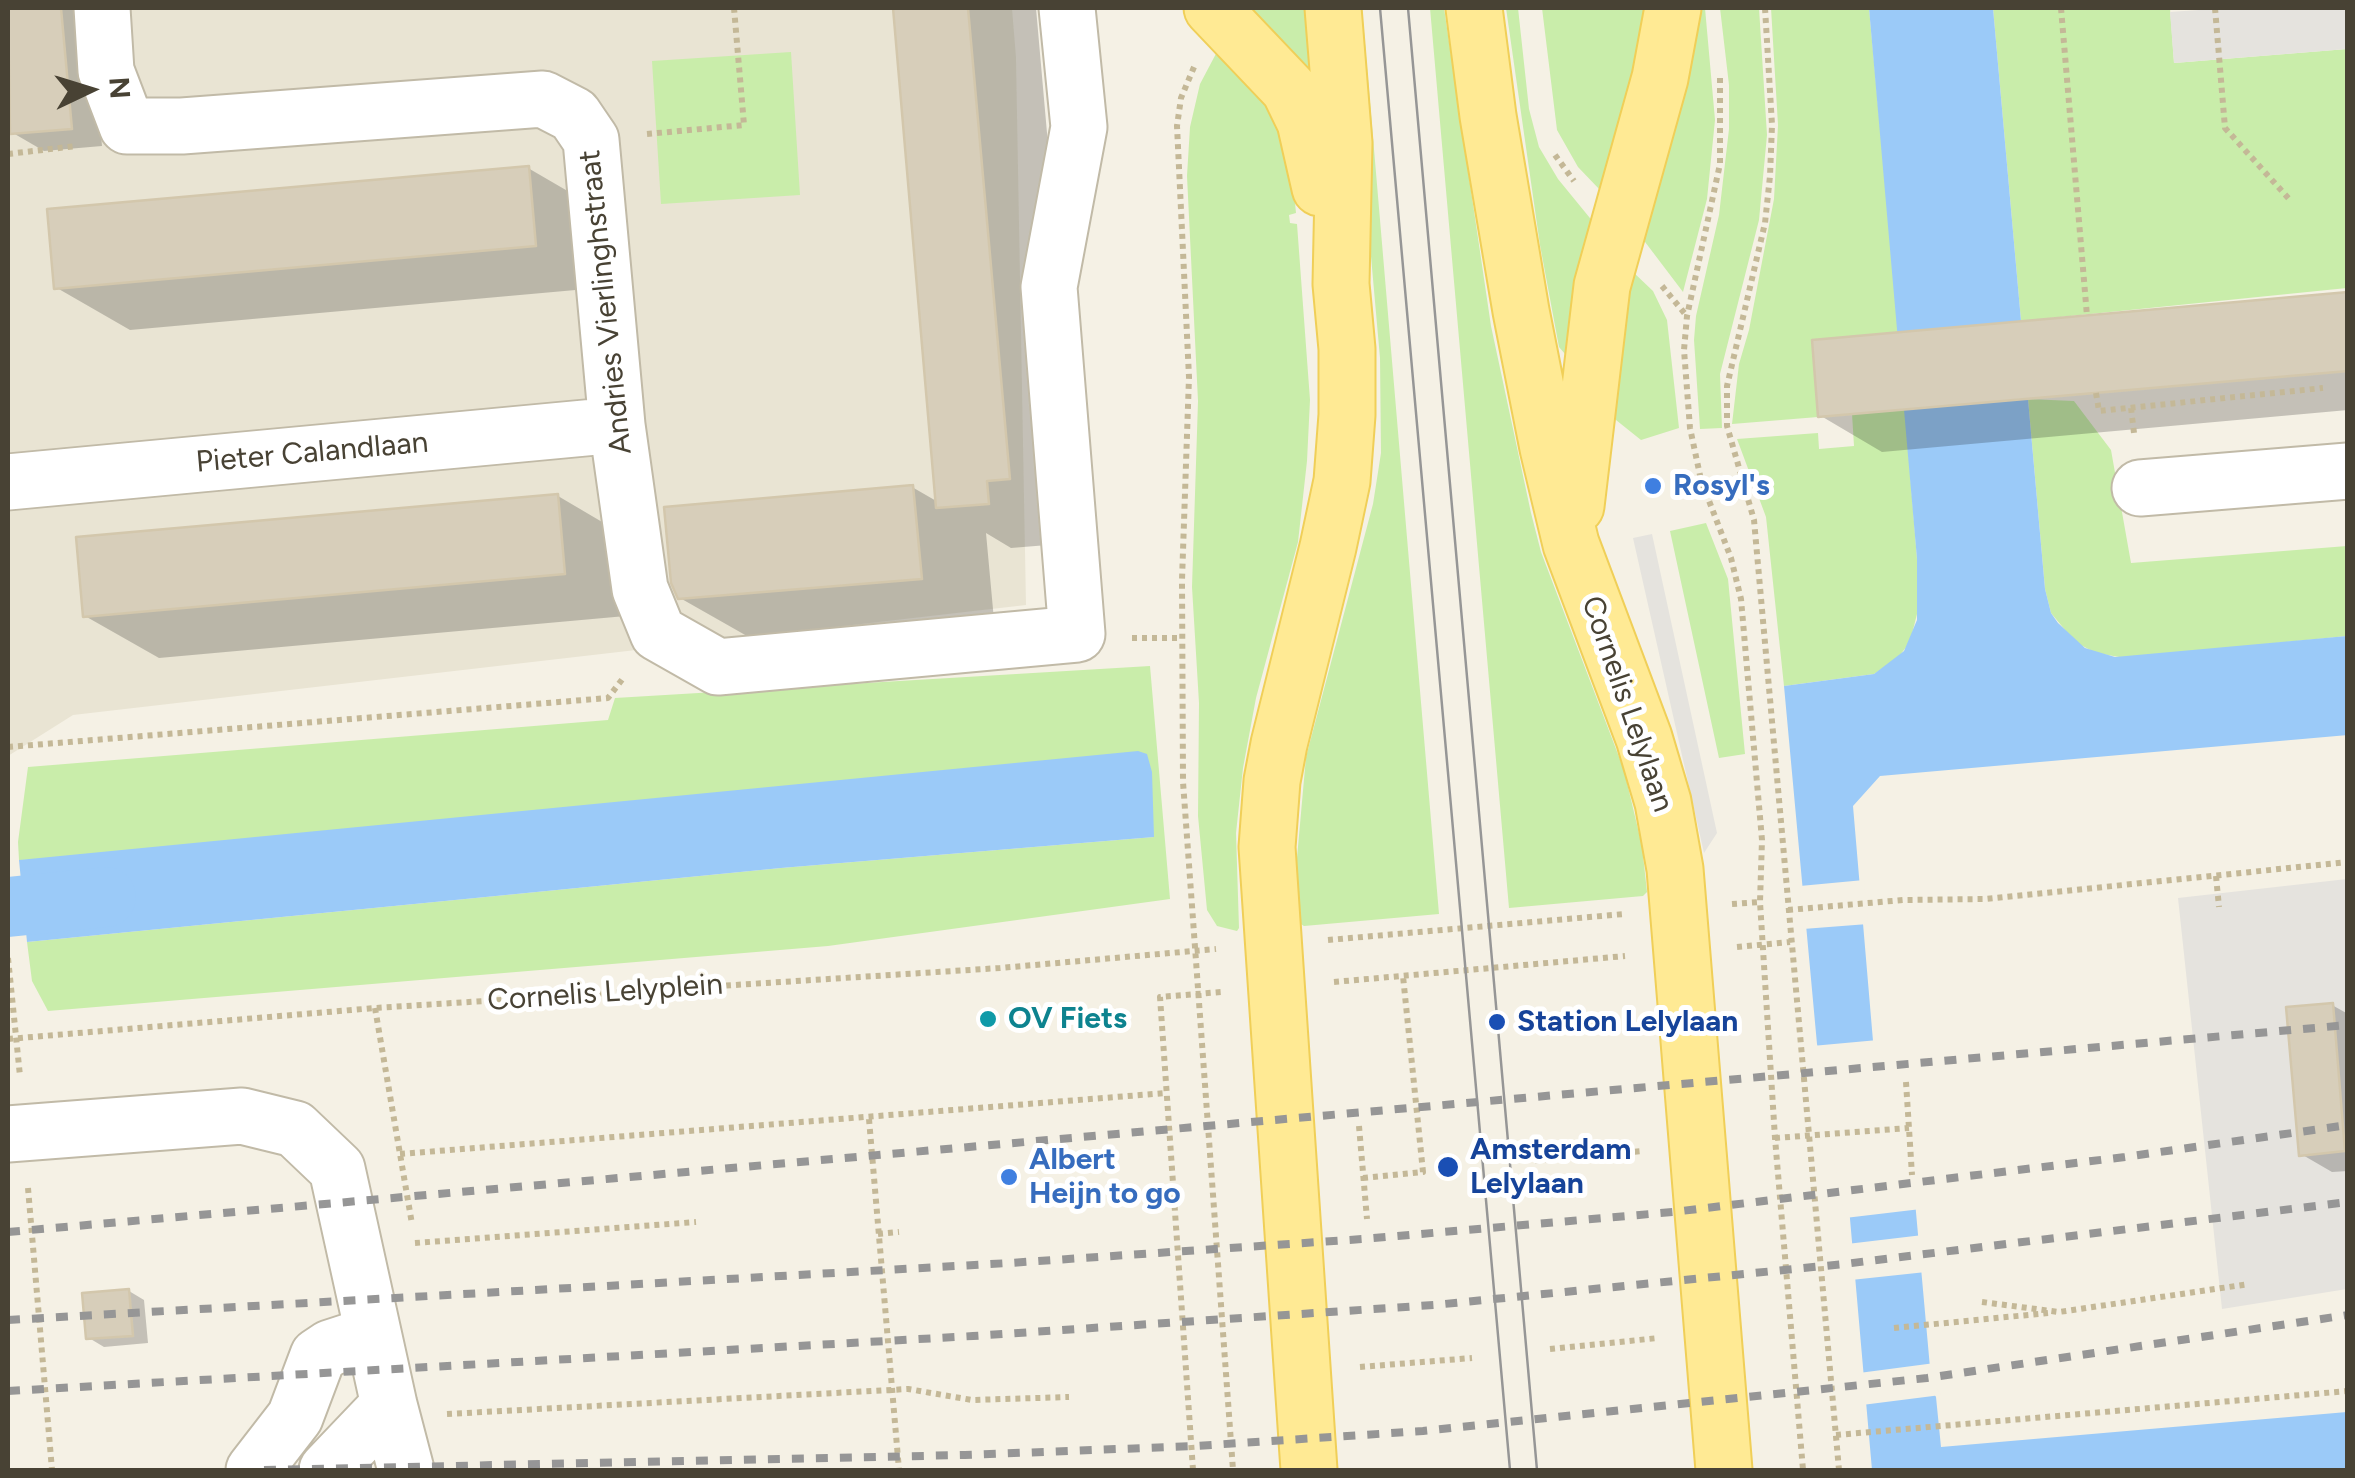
<!DOCTYPE html>
<html>
<head>
<meta charset="utf-8">
<style>
  body { margin:0 }
  #map { position:relative; width:2355px; height:1478px; overflow:hidden; background:#f5f1e5; font-family:Figtree,sans-serif }
  canvas { display:block }
  .frame { position:absolute; inset:0; border:10px solid #484234; pointer-events:none }
  .north { position:absolute; left:40px; top:40px; width:100px; height:100px; -webkit-text-stroke:8px #fff; paint-order:stroke; rotate:86deg; font-size:28px; font-weight:700; line-height:40px; text-align:center; color:#484234 }
  .north::after { content:''; display:block; margin:auto; width:35px; height:45px; background:#484234; clip-path:polygon(50% 0,100% 100%,50% 72%,0 100%) }
</style>
</head>
<body>
<div id="map">
<canvas width="2355" height="1478"></canvas>
<div class="frame"></div>
<div class="north">N</div>
</div>
<script>
const ctx = document.querySelector('canvas').getContext('2d');
ctx.lineJoin = 'round';
function fill(path, color) {
  ctx.fillStyle = color;
  ctx.fill(path, 'evenodd');
}
function toPath(rows) {
  const path = new Path2D();
  for (const r of rows) {
    path.moveTo(r[0], r[1]);
    for (let i = 2; i < r.length; i += 2) path.lineTo(r[i], r[i + 1]);
  }
  return path;
}
function stroke(path, color, width, dash) {
  ctx.strokeStyle = color;
  ctx.lineWidth = width;
  ctx.lineCap = dash ? 'butt' : 'round';
  ctx.setLineDash(dash || []);
  ctx.stroke(path);
}
function drawText(font, color, halo, rows, align = 'center') {
  ctx.font = font + ' Figtree,sans-serif';
  ctx.lineWidth = 10;
  ctx.setLineDash([]);
  ctx.textBaseline = 'middle';
  ctx.strokeStyle = halo;
  ctx.fillStyle = color;
  for (const [text, x, y, turn = 0] of rows) {
    ctx.save();
    ctx.translate(x, y);
    ctx.rotate((+turn || 0) * Math.PI / 180);
    ctx.textAlign = isNaN(turn) ? turn : align;
    if (halo) ctx.strokeText(text, 0, 0);
    ctx.fillText(text, 0, 0);
    ctx.restore();
  }
}
fill(toPath([
  [8,8,1012,8,1016,57,1026,605,73,715,8,756]
]), '#e9e4d3');
fill(toPath([
  [1238,8,1314,8,1321,93],
  [1349,8,1362,8,1439,914,1304,926,1299,923,1296,869,1306,757,1373,504,1381,453,1380,358],
  [1430,8,1444,8,1491,326,1531,513,1541,552,1624,770,1642,846,1647,892,1643,896,1509,908],
  [1506,8,1518,8,1529,109,1539,147,1558,179,1594,223,1569,353,1565,354,1559,347,1540,245],
  [1542,8,1649,8,1647,29,1600,190,1578,167,1557,130],
  [1691,8,1705,8,1715,120,1707,199,1683,292,1639,234],
  [1720,8,1759,8,1767,135,1759,220,1720,374,1722,428,1700,429,1694,340,1696,316,1719,215,1729,129,1729,85],
  [1771,8,1869,8,1899,332,1812,340,1818,417,1732,424,1739,364,1749,330,1774,199,1778,125],
  [1993,8,2170,8,2174,63,2347,49,2347,288,2021,321],
  [1219,48,1270,96,1290,152,1296,213,1289,215,1290,223,1297,224,1310,400,1307,461,1298,542,1256,698,1243,768,1236,833,1239,928,1237,931,1217,926,1207,910,1198,816,1199,703,1192,587,1198,401,1187,176,1190,127,1200,84],
  [791,52,800,195,661,204,652,61],
  [1632,271,1653,291,1667,320,1679,428,1641,440,1616,420,1614,370],
  [2028,399,2074,401,2111,450,2131,563,2347,546,2347,636,2125,658,2096,653,2075,642,2051,613,2045,589],
  [1905,410,1917,559,1917,614,1910,642,1897,659,1874,674,1784,686,1766,517,1737,439,1818,433,1819,449,1854,446,1852,414],
  [1706,523,1728,579,1745,754,1719,758,1670,531],
  [1150,666,1170,899,828,946,48,1011,32,981,27,942,781,868,1154,837,19,860,18,842,28,767,608,720,615,698]
]), '#c9edaa');
fill(toPath([
  [2228,8,2347,8,2347,49,2174,63,2170,12],
  [1652,534,1717,833,1704,853,1633,538],
  [2347,879,2347,1289,2222,1309,2178,898]
]), '#e5e3de');
fill(toPath([
  [1869,8,1993,8,2045,589,2051,613,2058,623,2085,648,2115,657,2347,636,2348,735,1880,776,1853,806,1873,1041,1914,1190,1932,1390,1936,1397,1941,1447,2347,1412,2347,1470,1872,1470,1848,1196,1817,1044,1784,686,1874,674,1904,651,1917,620,1917,559],
  [1138,751,1147,754,1152,772,1154,837,781,868,27,942,19,860]
]), '#9bcaf8');
fill(toPath([
  [1864,880,1868,924,1803,929,1800,886],
  [1878,1040,1919,1189,1921,1209,1845,1218,1812,1046],
  [1923,1235,1926,1272,1851,1280,1847,1244],
  [1935,1363,1937,1389,1941,1395,1862,1405,1859,1373]
]), '#f5f1e5');
fill(toPath([
  [8,8,90,8,102,146,44,151,13,133],
  [895,8,1036,8,1081,519,1060,544,1011,548,986,533,994,620,754,640,680,598,912,487,938,502],
  [528,168,602,211,609,287,130,330,57,288],
  [2348,295,2348,410,1882,452,1821,416],
  [558,496,631,539,637,615,159,658,85,616],
  [2332,1005,2348,1014,2348,1171,2332,1172,2301,1154],
  [129,1291,144,1300,148,1343,104,1347,89,1338]
]), '#0003');
stroke(toPath([
  [8,907,106,897]
]), '#9bcaf8', 60);
const building = toPath([
  [8,8,61,8,72,129,10,134,8,8],
  [893,8,968,8,1010,479,987,481,989,504,936,508,893,8],
  [529,166,536,246,54,289,47,209,529,166],
  [2348,292,2348,371,1818,417,1812,340,2348,292],
  [913,485,922,579,678,599,671,583,664,507,913,485],
  [558,494,565,574,83,617,76,537,558,494],
  [2333,1003,2345,1151,2299,1156,2286,1007,2333,1003],
  [129,1289,133,1336,86,1339,82,1293,129,1289]
]);
fill(building, '#d7ceba');
stroke(building, '#d3c7ac', 2.5);
const minor = toPath([
  [102,8,106,71,127,126,182,126,543,99,574,115,591,140,617,425,640,589,658,633,718,667,1077,634,1049,287,1079,127,1067,8],
  [8,482,617,425],
  [2140,488,2348,471],
  [8,1134,242,1116,295,1129,337,1169,389,1405,406,1470],
  [254,1470,295,1417,318,1356,330,1348,373,1334],
  [327,1470,389,1405]
]);
const major = toPath([
  [1212,8,1289,89,1305,122,1320,188],
  [1474,8,1488,116,1521,311,1548,448,1571,544,1644,738,1663,802,1675,869,1724,1470],
  [1576,506,1602,286,1660,78,1673,8],
  [1309,1470,1267,847,1272,781,1279,744,1328,547,1342,481,1347,415,1347,349,1341,284,1344,143,1333,8]
]);
stroke(minor, '#c1baa7', 59);
stroke(major, '#f0cf58', 59);
stroke(toPath([
  [1765,8,1772,125,1770,176,1765,223,1727,386,1727,426,1754,520,1839,1470],
  [2061,8,2087,316],
  [2215,8,2225,128,2290,200],
  [1194,67,1181,98,1177,126,1189,377,1182,580,1183,782,1233,1470],
  [1720,78,1720,164,1687,316,1684,350,1690,428,1701,480,1731,558,1741,599,1762,840,1760,902,1775,1138,1803,1470],
  [647,134,744,125,734,8],
  [8,154,76,146],
  [1555,155,1574,181],
  [1662,286,1686,315],
  [2096,393,2099,411,2323,388],
  [2131,408,2134,433],
  [1132,638,1181,638],
  [8,747,608,698,624,677],
  [2216,876,2219,907],
  [1732,904,1760,902],
  [1788,910,1903,900,1986,899,2348,862],
  [1328,940,1624,914],
  [1737,947,1790,942],
  [8,958,20,1076],
  [1334,982,1625,956],
  [375,1008,412,1224],
  [8,1039,375,1008,1000,968,1216,949],
  [1906,1082,1912,1175],
  [869,1119,899,1470],
  [1359,1126,1367,1219],
  [1775,1138,1909,1128],
  [400,1154,1166,1093],
  [1535,1161,1642,1151],
  [1363,1178,1423,1172,1403,976],
  [28,1188,52,1470],
  [878,1234,899,1232],
  [415,1243,696,1222],
  [1982,1302,2059,1312,2249,1284],
  [1894,1328,2048,1313],
  [1550,1349,1658,1338],
  [1360,1367,1472,1358],
  [447,1414,908,1389,972,1400,1069,1397],
  [1836,1435,2348,1391],
  [1193,1470,1160,997,1221,992]
]), '#c4b897', 6, [5, 5]);
stroke(minor, '#fff', 55);
stroke(major, '#ffea94', 55);
stroke(toPath([
  [1380,8,1510,1470],
  [1408,8,1537,1470]
]), '#969696', 2.5);
stroke(toPath([
  [8,1232,2348,1025],
  [8,1320,1009,1263,1363,1239,1673,1212,2125,1157,2348,1125],
  [8,1391,973,1336,1434,1305,1844,1264,2348,1202],
  [264,1470,965,1455,1195,1446,1423,1431,1927,1378,2348,1315]
]), '#969696', 8, [12, 12]);
for (const [x, y, r, color] of [
  [1653,486,10,"#3f7fe0"],
  [988,1019,10,"#0f9aa8"],
  [1497,1022,10,"#1a4fb4"],
  [1448,1167,12,"#1a4fb4"],
  [1009,1177,10,"#3f7fe0"]
]) {
  const dot = new Path2D();
  dot.arc(x, y, r, 0, 2 * Math.PI);
  ctx.fillStyle = color;
  ctx.fill(dot);
  stroke(dot, '#fff', 4);
}
drawText('30px', '#484234', '#fff', [
  ["Andries Vierlinghstraat",606,302,-96],
  ["Pieter Calandlaan",312,453,-5],
  ["Cornelis Lelylaan",1627,704,71],
  ["Cornelis Lelyplein",605,993,-4]
]);
drawText('bold 30px', '#366cbe', '#fff', [
  ["Rosyl's",1673,486],
  ["Albert",1029,1160],
  ["Heijn to go",1029,1194]
], 'left');
drawText('bold 30px', '#0d838f', '#fff', [
  ["OV Fiets",1008,1019]
], 'left');
drawText('bold 30px', '#164399', '#fff', [
  ["Station Lelylaan",1517,1022],
  ["Amsterdam",1470,1150],
  ["Lelylaan",1470,1184]
], 'left');
</script>
</body>
</html>
